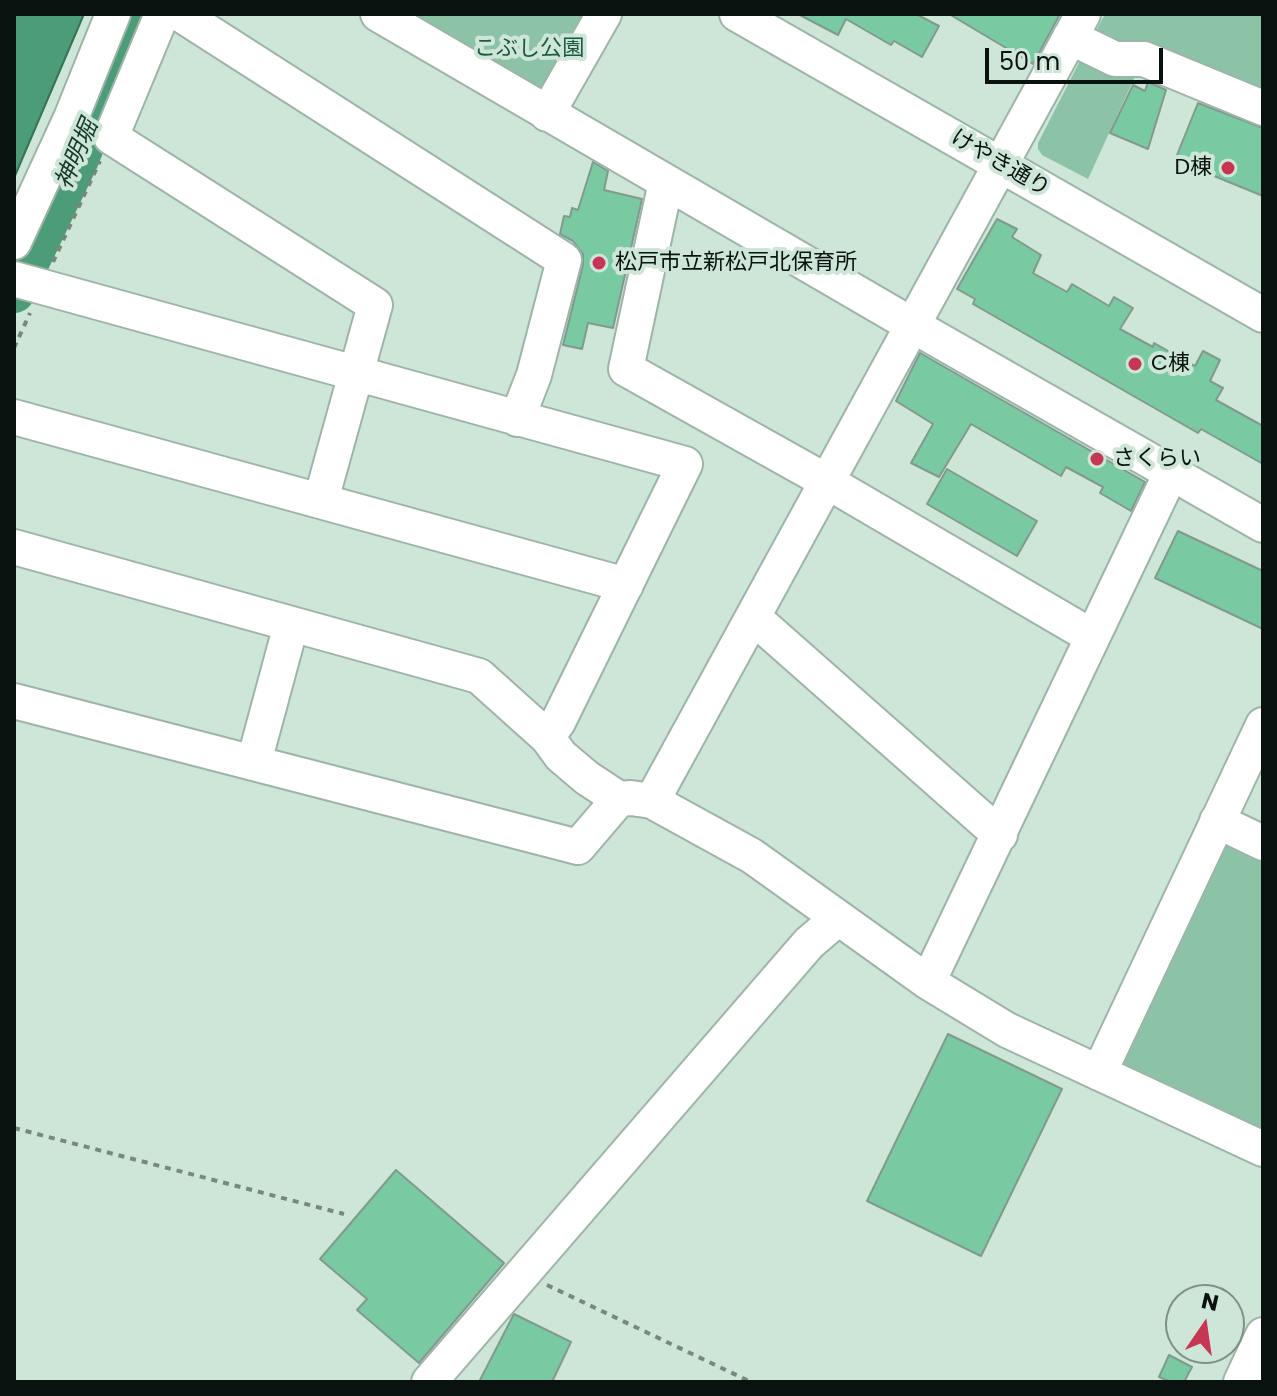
<!DOCTYPE html>
<html>
<head>
<meta charset="utf-8">
<style>
  body { margin:0 }
  #map { position:relative; width:1277px; height:1396px; overflow:hidden; background:#cde6d8; font-family:Poppins,sans-serif }
  canvas { display:block }
  .frame { position:absolute; inset:0; border:16px solid #09120e; pointer-events:none }
  .north { position:absolute; left:1165px; top:1284px; width:80px; height:80px; box-sizing:border-box; background:#cde6d8; border:2px solid #7f9187; border-radius:50%; rotate:13deg; font-size:22px; font-weight:700; line-height:32px; text-align:center; color:#09120e }
  .north::after { content:''; display:block; margin:auto; width:28px; height:36px; background:#c63756; clip-path:polygon(50% 0,100% 100%,50% 72%,0 100%) }
  .scale { position:absolute; left:985px; top:48px; width:178px; height:36px; box-sizing:border-box; border:4px solid #09120e; border-top:0; padding-left:10px; font-size:24px; line-height:28px; white-space:nowrap; color:#09120e; -webkit-text-stroke:6px #cde6d8; paint-order:stroke }
</style>
</head>
<body>
<div id="map">
<canvas width="1277" height="1396"></canvas>
<div class="frame"></div>
<div class="north">N</div>
<div class="scale">50 m</div>
</div>
<script>
const ctx = document.querySelector('canvas').getContext('2d');
ctx.lineJoin = 'round';
function fill(path, color) {
  ctx.fillStyle = color;
  ctx.fill(path, 'evenodd');
}
function toPath(rows) {
  const path = new Path2D();
  for (const r of rows) {
    path.moveTo(r[0], r[1]);
    for (let i = 2; i < r.length; i += 2) path.lineTo(r[i], r[i + 1]);
  }
  return path;
}
function stroke(path, color, width, dash) {
  ctx.strokeStyle = color;
  ctx.lineWidth = width;
  ctx.lineCap = dash ? 'butt' : 'round';
  ctx.setLineDash(dash || []);
  ctx.stroke(path);
}
function drawText(font, color, halo, rows, align = 'center') {
  ctx.font = font + ' Poppins,"Noto Sans JP",sans-serif';
  ctx.lineWidth = 8;
  ctx.setLineDash([]);
  ctx.textBaseline = 'middle';
  ctx.strokeStyle = halo;
  ctx.fillStyle = color;
  for (const [text, x, y, turn = 0] of rows) {
    ctx.save();
    ctx.translate(x, y);
    ctx.rotate((+turn || 0) * Math.PI / 180);
    ctx.textAlign = isNaN(turn) ? turn : align;
    if (halo) ctx.strokeText(text, 0, 0);
    ctx.fillText(text, 0, 0);
    ctx.restore();
  }
}
fill(toPath([
  [405,14,594,14,546,91,531,92],
  [1105,14,1263,14,1263,97,1092,39],
  [1084,53,1138,70,1088,179,1042,155,1038,149,1038,143],
  [1219,833,1263,855,1263,1131,1110,1070]
]), '#8cc3a7');
const water = toPath([
  [14,14,84,14,14,178,14,14]
]);
fill(water, '#4c9c78');
stroke(water, '#387358', 2);
stroke(toPath([
  [14,292,78,159,136,14]
]), '#4c9c78', 42);
const building = toPath([
  [798,14,916,14,939,26,922,57,894,41,891,45,846,19,838,35,798,14],
  [949,14,1060,14,1033,64,949,14],
  [1148,82,1166,90,1148,149,1110,133,1133,85,1145,91,1148,82],
  [1198,103,1263,128,1263,196,1175,160,1198,103],
  [593,162,608,171,604,190,642,199,613,328,588,323,582,349,563,345,583,265,583,254,573,241,560,234,564,216,570,217,572,208,578,210,593,162],
  [997,219,1017,229,1012,237,1041,255,1033,273,1067,292,1072,284,1109,306,1114,297,1133,308,1120,329,1153,347,1154,343,1195,366,1203,351,1220,360,1210,381,1223,388,1216,400,1263,426,1263,464,1201,429,1198,433,973,304,975,299,957,289,997,219],
  [920,353,1145,482,1131,511,1100,493,1103,487,1066,467,1061,476,971,424,939,477,911,463,933,424,896,401,920,353],
  [947,469,1037,521,1017,556,927,504,947,469],
  [1178,531,1263,571,1263,629,1155,578,1178,531],
  [948,1034,1062,1089,981,1256,867,1201,948,1034],
  [396,1170,504,1263,419,1363,357,1310,367,1299,320,1259,396,1170],
  [514,1314,571,1342,552,1382,479,1382,514,1314],
  [1169,1355,1192,1367,1184,1382,1171,1382,1159,1377,1169,1355]
]);
fill(building, '#79c9a3');
stroke(building, '#829a8d', 2);
const minor = toPath([
  [162,14,111,137,375,305,321,500],
  [180,14,564,260,534,375,517,419],
  [378,14,912,325,1263,525],
  [737,14,1263,315],
  [1070,37,1115,59,1144,59,1263,108],
  [547,114,604,14],
  [666,182,626,369,826,481,1091,636],
  [14,242,71,118,113,14],
  [14,279,685,464,558,722,547,737],
  [14,417,626,585],
  [14,547,479,676,547,737,561,756,587,778,619,799],
  [753,617,1000,835],
  [14,701,578,847,619,799,631,798,652,801,752,856,928,982,1007,1030,1263,1149],
  [254,762,291,625],
  [652,801,1083,14],
  [1217,821,1263,843],
  [928,982,1171,473],
  [1099,1073,1263,725],
  [429,1382,809,943,837,919],
  [1241,1382,1263,1335]
]);
stroke(minor, '#9cb5a8', 38);
stroke(toPath([
  [53,262,100,161],
  [14,348,30,313],
  [14,1128,344,1214],
  [547,1285,751,1382]
]), '#77897f', 4, [6, 6]);
stroke(minor, '#fff', 34);
for (const [x, y, r, color] of [
  [1228,168,8,"#c63756"],
  [599,263,8,"#c63756"],
  [1135,364,8,"#c63756"],
  [1097,459,8,"#c63756"]
]) {
  const dot = new Path2D();
  dot.arc(x, y, r, 0, 2 * Math.PI);
  ctx.fillStyle = color;
  ctx.fill(dot);
  stroke(dot, '#cde6d8', 3);
}
drawText('22px', '#1b5940', '#cde6d8', [
  ["こぶし公園",529,49]
]);
drawText('22px', '#09120e', '#cde6d8', [
  ["けやき通り",1000,164,30]
]);
drawText('22px', '#09120e', '#cde6d8', [
  ["D棟",1212,168,"right"],
  ["松戸市立新松戸北保育所",615,263],
  ["C棟",1151,364],
  ["さくらい",1113,459]
], 'left');
drawText('italic 24px', '#163a2a', '#cde6d8', [
  ["神明堀",78,155,-67]
]);
</script>
</body>
</html>
